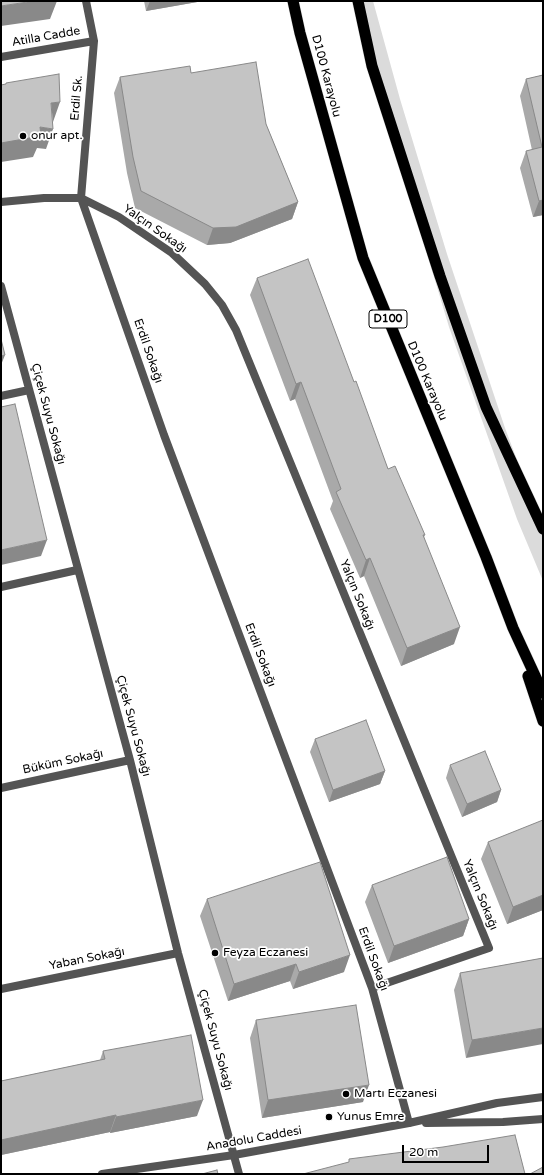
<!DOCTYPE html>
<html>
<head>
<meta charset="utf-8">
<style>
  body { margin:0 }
  #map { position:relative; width:544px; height:1175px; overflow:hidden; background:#fff; font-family:"Varela Round",sans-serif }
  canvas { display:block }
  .frame { position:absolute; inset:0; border:2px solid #000; pointer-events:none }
  .scale { position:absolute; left:402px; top:1145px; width:87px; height:18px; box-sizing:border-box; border:2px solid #000; border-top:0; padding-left:5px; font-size:12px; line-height:14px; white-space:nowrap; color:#000; -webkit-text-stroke:3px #fff; paint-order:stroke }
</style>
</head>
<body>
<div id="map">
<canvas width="544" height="1175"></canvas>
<div class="frame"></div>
<div class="scale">20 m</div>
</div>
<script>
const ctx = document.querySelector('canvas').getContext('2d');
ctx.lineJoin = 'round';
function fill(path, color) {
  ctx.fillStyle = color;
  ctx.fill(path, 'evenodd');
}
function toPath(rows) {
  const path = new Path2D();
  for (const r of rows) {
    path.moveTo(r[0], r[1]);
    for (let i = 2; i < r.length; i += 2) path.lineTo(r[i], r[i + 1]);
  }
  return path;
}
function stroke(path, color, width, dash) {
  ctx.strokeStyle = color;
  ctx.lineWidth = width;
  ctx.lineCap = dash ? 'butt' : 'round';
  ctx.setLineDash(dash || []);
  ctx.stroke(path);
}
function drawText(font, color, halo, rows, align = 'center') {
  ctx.font = font + ' "Varela Round",sans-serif';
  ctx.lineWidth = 3.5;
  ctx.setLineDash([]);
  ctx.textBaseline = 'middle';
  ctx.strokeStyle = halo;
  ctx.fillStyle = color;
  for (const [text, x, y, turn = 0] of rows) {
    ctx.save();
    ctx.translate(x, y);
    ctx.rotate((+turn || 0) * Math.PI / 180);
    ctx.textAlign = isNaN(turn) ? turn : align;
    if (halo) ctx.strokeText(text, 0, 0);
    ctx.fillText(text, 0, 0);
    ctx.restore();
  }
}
fill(toPath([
  [354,1,373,1,400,99,447,254,505,428,543,529,543,581,517,519,449,327,411,200]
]), '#dbdbdb');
const trunk = toPath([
  [293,1,300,33,363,258,486,557,513,628,543,693],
  [358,1,372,66,440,276,486,407,543,529],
  [528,676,543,721]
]);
stroke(trunk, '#dbdbdb', 12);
stroke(toPath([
  [86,1,94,41,81,198,164,435,372,988,409,1123],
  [1,57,94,41],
  [1,202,44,198,81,198,119,217,172,253,205,284,222,305,236,330,489,948,372,988],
  [1,286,130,760,178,953,239,1174],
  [1,396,29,390],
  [1,587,77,570],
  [1,788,130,760],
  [1,989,178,953]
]), '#545454', 8);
stroke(toPath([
  [426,1123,503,1122,543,1119],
  [102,1174,234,1155,409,1123,497,1103,543,1097]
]), '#545454', 8);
stroke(trunk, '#000', 11);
fill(toPath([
  [144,1,203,1,146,11],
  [191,73,266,124,298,202,292,219,230,243,207,245,135,208,127,173,114,93,120,77],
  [543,75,543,215,533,217,520,168,526,151,532,150,520,96,526,79],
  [257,278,354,382,388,469,425,535,424,537,454,644,401,666,364,576,360,578,330,509,333,501,295,399,290,401,250,295],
  [315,739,385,771,380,784,329,802,310,752],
  [450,765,501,790,497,802,462,817,446,778],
  [488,842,543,910,507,924,481,859],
  [372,885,469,919,463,936,388,963,365,902],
  [207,899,344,972,293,989,290,981,228,1001,200,916],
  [543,958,466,1058,454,990,460,973],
  [256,1020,363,1102,262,1118,250,1038],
  [103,1051,197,1116,110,1133,110,1132,1,1155,1,1081,100,1060]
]), '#a9a9a9');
fill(toPath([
  [34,1,57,1,50,19,1,26,1,6],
  [150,1,203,1,146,11],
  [60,102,53,122,51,103],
  [40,127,53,129,46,149,37,148,33,157,1,162,1,143],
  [543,200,543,215,533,217,539,201],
  [298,202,292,219,230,243,207,245,213,228],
  [5,355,1,365,1,356],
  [301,382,295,399,290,401,296,384],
  [47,540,41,556,1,565,1,550],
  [370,558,364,576,360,578,366,560],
  [460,627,454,644,401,666,407,648],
  [385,771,380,784,329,802,333,790],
  [501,790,497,802,462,817,467,804],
  [543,895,543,910,507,924,513,907],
  [469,919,463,936,388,963,394,946],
  [350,955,344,972,293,989,299,972],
  [296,964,290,981,228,1001,234,984],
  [543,1028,543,1044,466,1058,472,1040],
  [369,1085,363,1102,262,1118,268,1100],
  [203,1100,197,1116,110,1133,116,1117],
  [116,1115,110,1132,1,1155,1,1140]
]), '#898989');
const building = toPath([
  [1,1,34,1,1,6,1,1],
  [256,62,266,124,298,202,236,227,213,228,141,191,133,157,120,77,190,66,191,73,256,62],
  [59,74,60,102,51,103,53,129,40,127,41,136,1,143,1,85,6,84,6,83,59,74],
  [543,75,543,200,539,201,526,151,542,147,526,79,543,75],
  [308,259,354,382,356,381,388,469,395,466,425,535,423,535,460,627,407,648,370,558,366,560,336,492,341,489,301,382,296,384,257,278,308,259],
  [1,339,5,355,1,356,1,339],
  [15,404,47,540,1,550,1,407,15,404],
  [366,720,385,771,333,790,315,739,366,720],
  [485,751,501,790,467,804,450,765,485,751],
  [543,820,543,895,513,907,488,842,543,820],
  [447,857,469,919,394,946,372,885,447,857],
  [320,862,350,955,299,972,296,964,234,984,207,899,320,862],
  [543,958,543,1028,472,1040,460,973,543,958],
  [356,1005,369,1085,268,1100,256,1020,356,1005],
  [191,1035,203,1100,116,1117,116,1115,1,1140,1,1081,105,1059,103,1051,191,1035],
  [515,1135,525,1174,303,1174,349,1162,349,1159,443,1147,515,1135],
  [543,1167,543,1174,530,1174,543,1167],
  [217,1170,218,1174,202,1174,217,1170]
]);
fill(building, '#c4c4c4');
stroke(building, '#898989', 1);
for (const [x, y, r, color] of [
  [23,136,4,"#000"],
  [215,953,4,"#000"],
  [346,1094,4,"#000"],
  [329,1117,4,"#000"]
]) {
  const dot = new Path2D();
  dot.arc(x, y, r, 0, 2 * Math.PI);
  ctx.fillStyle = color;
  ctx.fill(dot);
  stroke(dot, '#fff', 1.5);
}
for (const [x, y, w] of [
  [388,319,38]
]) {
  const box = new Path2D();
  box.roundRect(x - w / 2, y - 9, w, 18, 3);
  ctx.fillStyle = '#fff';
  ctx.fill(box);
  stroke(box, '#000', 1);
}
drawText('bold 11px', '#000', null, [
  ["D100",388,319]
]);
drawText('12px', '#000', '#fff', [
  ["Atilla Cadde",46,37,-10],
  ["D100 Karayolu",326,76,75],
  ["Erdil Sk.",77,98,-85],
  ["Yalçın Sokağı",155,229,35],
  ["Erdil Sokağı",148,351,71],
  ["D100 Karayolu",427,381,67],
  ["Çiçek Suyu Sokağı",48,414,75],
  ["Yalçın Sokağı",357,595,68],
  ["Erdil Sokağı",260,655,69],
  ["Çiçek Suyu Sokağı",133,726,75],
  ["Büküm Sokağı",63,762,-12],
  ["Yalçın Sokağı",480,895,68],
  ["Yaban Sokağı",87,959,-11],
  ["Erdil Sokağı",373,959,70],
  ["Çiçek Suyu Sokağı",215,1040,75],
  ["Anadolu Caddesi",254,1139,-10]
]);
drawText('12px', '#000', '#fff', [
  ["onur apt.",31,136],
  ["Feyza Eczanesi",223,953],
  ["Martı Eczanesi",354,1094],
  ["Yunus Emre",337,1117]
], 'left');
</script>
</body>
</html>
